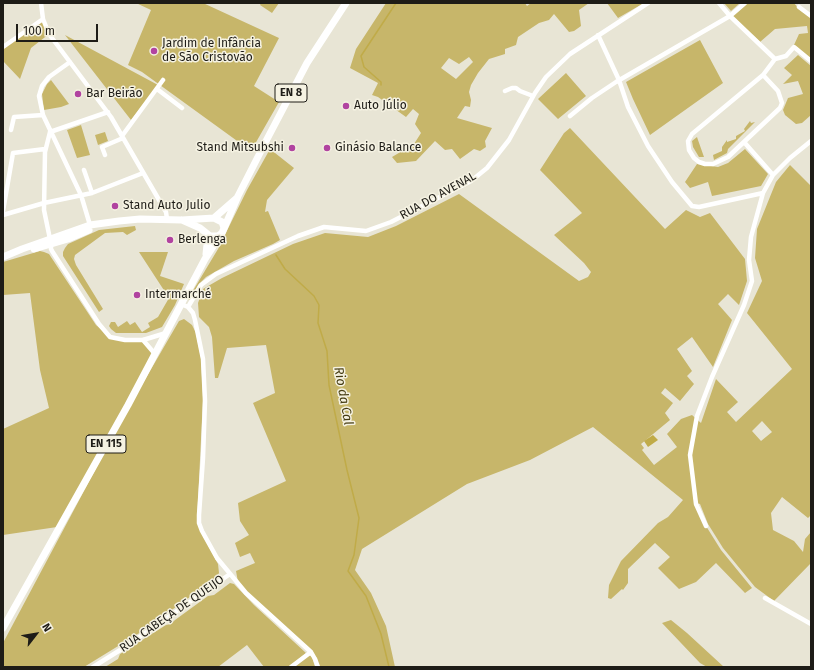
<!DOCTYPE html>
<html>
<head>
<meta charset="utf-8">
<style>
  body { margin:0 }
  #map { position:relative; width:814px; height:670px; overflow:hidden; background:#e8e5d5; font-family:"Fira Sans",sans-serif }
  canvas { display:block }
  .frame { position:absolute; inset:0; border:4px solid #1e1c17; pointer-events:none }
  .north { position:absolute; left:16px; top:614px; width:40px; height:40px; -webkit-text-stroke:3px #f5f2e2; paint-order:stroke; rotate:59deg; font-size:11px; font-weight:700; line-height:16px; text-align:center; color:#1e1c17 }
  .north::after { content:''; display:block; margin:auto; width:14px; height:18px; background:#1e1c17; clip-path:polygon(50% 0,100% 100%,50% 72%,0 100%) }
  .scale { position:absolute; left:16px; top:24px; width:82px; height:18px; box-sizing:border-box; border:2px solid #1e1c17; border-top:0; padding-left:5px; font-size:12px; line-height:14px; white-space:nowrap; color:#1e1c17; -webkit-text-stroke:3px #f5f2e2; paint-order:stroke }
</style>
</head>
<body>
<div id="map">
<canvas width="814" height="670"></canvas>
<div class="frame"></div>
<div class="north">N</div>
<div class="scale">100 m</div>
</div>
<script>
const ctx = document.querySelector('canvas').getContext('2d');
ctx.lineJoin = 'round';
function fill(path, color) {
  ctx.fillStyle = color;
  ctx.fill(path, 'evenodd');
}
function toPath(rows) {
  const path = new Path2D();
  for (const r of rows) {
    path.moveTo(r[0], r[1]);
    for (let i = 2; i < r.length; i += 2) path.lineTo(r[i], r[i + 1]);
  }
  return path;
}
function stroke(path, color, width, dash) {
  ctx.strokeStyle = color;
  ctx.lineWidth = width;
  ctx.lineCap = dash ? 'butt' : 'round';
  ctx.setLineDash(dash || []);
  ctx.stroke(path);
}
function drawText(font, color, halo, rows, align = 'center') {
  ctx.font = font + ' "Fira Sans",sans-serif';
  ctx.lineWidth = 3;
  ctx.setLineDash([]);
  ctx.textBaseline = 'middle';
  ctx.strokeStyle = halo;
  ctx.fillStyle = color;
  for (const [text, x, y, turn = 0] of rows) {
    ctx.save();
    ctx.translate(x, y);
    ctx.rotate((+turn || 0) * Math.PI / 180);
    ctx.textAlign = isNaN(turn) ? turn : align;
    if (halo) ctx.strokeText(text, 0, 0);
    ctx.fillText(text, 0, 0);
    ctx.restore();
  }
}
fill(toPath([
  [136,3,203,3,279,38,254,86,279,102,251,151,142,72,128,65,151,10],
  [261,3,279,3,272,13,260,5],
  [386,3,525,3,527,6,531,3,589,3,579,10,581,26,574,31,569,32,554,14,549,20,539,23,518,37,516,45,505,49,505,54,489,59,478,73,471,85,469,92,471,100,470,107,465,106,457,118,492,128,485,141,486,147,480,151,474,149,460,159,452,149,445,150,435,141,416,161,397,163,392,157,414,144,421,133,415,124,419,114,413,109,406,117,378,97,372,95,378,83,350,68,356,49],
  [469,57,473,62,456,79,441,68,449,58,459,64],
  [607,3,644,3,618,18],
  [724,3,740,3,731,11],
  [747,3,794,3,798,8,811,17,811,59,794,45,799,34,808,33,807,26,775,29,760,42,732,16],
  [43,19,49,34,31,48,20,79,3,61,3,47],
  [65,35,158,85,131,120,82,57],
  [700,40,723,83,650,135,633,99,626,82],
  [798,55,811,66,811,115,802,123,796,124,785,115,783,110,788,98,803,94,798,81,783,84,792,75,784,68],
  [566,73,586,96,558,119,538,99],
  [51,80,69,104,61,107,44,110,42,94,47,84],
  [750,121,751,123,755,122,728,149,727,153,714,160,713,155,722,151,722,147,727,140,727,142,736,139,736,136,745,131,744,129],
  [81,125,90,155,77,158,67,130],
  [570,128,665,229,686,210,700,217,710,213,745,259,747,281,739,305,728,294,718,304,732,320,713,367,692,337,677,349,692,371,687,376,694,384,680,401,665,388,661,393,673,403,665,413,670,420,641,444,644,448,642,450,654,465,677,447,667,434,681,419,692,415,701,423,716,379,738,402,727,412,736,422,792,369,747,313,762,281,755,258,757,229,776,182,790,165,811,186,811,515,808,518,782,497,771,513,773,530,794,541,803,552,805,539,811,532,811,563,774,601,755,587,723,548,708,524,700,504,696,503,706,526,721,550,752,588,745,593,716,563,696,582,679,589,658,568,670,557,655,543,628,569,628,583,623,590,622,589,611,599,608,598,609,585,621,561,658,523,668,517,683,500,593,427,530,460,467,484,362,549,355,570,371,593,386,626,395,667,319,667,317,658,246,592,238,582,236,571,255,563,250,553,240,557,235,543,249,535,240,521,238,503,286,481,253,403,275,393,266,345,227,348,218,378,215,378,212,337,209,327,199,317,198,303,203,289,222,278,293,244,325,233,368,237,396,226,459,194,579,281,588,277,591,272,584,263,554,235,582,213,540,170,564,133],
  [762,421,772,432,761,441,752,431],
  [105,132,108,141,98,145,95,135],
  [697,137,698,140,704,157,699,157,693,147,692,141],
  [270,149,294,168,267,200,265,212,268,211,280,240,273,244,234,261,206,277,198,285,190,300,188,299,218,249,247,190],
  [745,149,768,174,761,186,712,196,708,182,690,188,685,182,697,164,718,167,728,163],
  [135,226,136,230,127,235,123,232,105,233,75,255,74,259,76,265,103,309,99,312,63,256,63,252,65,248,68,244,99,230],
  [40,251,44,252,49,254,96,325,110,337,143,340,153,354,57,527,3,535,3,429,49,408,40,370,30,293,3,295,3,262],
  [139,252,168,252,160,276,184,284,175,305,162,327,146,333,116,333,111,329,109,326,111,322,115,322,118,327,127,321,130,325,135,322,142,332,150,327,148,323,158,317,169,298],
  [184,319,192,325,196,333,201,358,203,398,197,521,201,532,218,564,219,573,215,579,141,632,84,667,3,667,3,643,125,414,179,321],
  [230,583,234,584,254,605,306,653,289,667,264,667,247,645,218,667,105,667,118,659,120,654,166,625,171,624,175,620,208,596,214,595],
  [671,620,687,633,724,667,707,667,700,663,662,623],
  [309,655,312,657,315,667,294,667]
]), '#c7b66a');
fill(toPath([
  [653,435,658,440,648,447,644,441]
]), '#c0ab48');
stroke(toPath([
  [381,85,381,82,364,67,361,56,396,3],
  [276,255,285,269,314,296,319,305,318,323,327,351,329,385,347,470,359,518,354,555,348,571,366,596,381,634,389,667]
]), '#c0ab48', 1.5);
stroke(toPath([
  [41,3,43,19,49,34,111,117,166,212,167,219],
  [719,3,730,16,775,59],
  [799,7,811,16],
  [598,35,619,80,628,107,648,146,672,182,692,206,699,207,763,193],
  [3,47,43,19],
  [775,59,786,56,794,47,811,61],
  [70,62,49,77,42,86,39,96,43,115,81,195,90,225],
  [763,75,778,91,782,103,780,108,728,157,713,164,705,164,699,162,694,158,689,150,688,141,692,134,763,75,775,59],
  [157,89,182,108],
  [505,91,512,88,516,88,520,91,533,96],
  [570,116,592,98,616,82,730,16,745,3],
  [11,130,14,117,43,115],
  [50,132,108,112],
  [122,136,163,80],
  [744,142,773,175],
  [105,155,102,147,123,138],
  [84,170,92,193],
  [3,211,13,153,45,149],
  [3,215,44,203,92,193,143,173],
  [50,239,44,210,45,152,50,132],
  [51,245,51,249,52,251,99,324,110,337,125,340,143,340,166,333],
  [181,304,188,307,201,285,216,274,298,236,324,227,366,231,391,222,471,181,487,168,509,140,535,93,546,77,570,54,648,3],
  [188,307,193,313,195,320,203,359,205,401,203,458,199,515,199,523,202,531,217,558,246,593,311,652,315,659,318,667],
  [143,340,155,354],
  [706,526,696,504,690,455,697,416,712,377,744,305,752,281,749,260,751,237,763,193,773,175,790,158,811,141],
  [765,598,811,624],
  [93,667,125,647,230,574],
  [291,667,311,652]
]), '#fff', 4.5);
stroke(toPath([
  [214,218,237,198],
  [182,220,200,228,210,236,218,236,222,233,238,196,265,143,307,63,346,3],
  [34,249,68,239,89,230],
  [206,254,208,235],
  [3,257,22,249,90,225,119,221,140,219,182,220,214,218,222,222,224,228],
  [3,628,128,405,205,259,221,234]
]), '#fff', 7);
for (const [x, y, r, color] of [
  [154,51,4,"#b143a0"],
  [78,94,4,"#b143a0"],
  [346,106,4,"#b143a0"],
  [292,148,4,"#b143a0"],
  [327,148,4,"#b143a0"],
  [115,206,4,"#b143a0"],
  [170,240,4,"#b143a0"],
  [137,295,4,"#b143a0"]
]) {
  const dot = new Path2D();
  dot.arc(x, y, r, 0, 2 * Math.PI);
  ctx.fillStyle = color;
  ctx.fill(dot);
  stroke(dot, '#f5f2e2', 1.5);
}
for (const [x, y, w] of [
  [291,93,32],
  [106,444,40]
]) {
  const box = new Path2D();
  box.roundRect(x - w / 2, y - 9, w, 18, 3);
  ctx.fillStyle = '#f5f2e2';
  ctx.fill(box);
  stroke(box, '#1e1c17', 1);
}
drawText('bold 11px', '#1e1c17', null, [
  ["EN 8",291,93],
  ["EN 115",106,444]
]);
drawText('12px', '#1e1c17', '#f5f2e2', [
  ["Jardim de Infância",162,44],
  ["de São Cristovão",162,58],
  ["Bar Beirão",86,94],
  ["Auto Júlio",354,106],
  ["Stand Mitsubshi",284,148,"right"],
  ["Ginásio Balance",335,148],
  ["Stand Auto Julio",123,206],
  ["Berlenga",178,240],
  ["Intermarché",145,295]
], 'left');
drawText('12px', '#1e1c17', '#f5f2e2', [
  ["RUA DO AVENAL",438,196,-29],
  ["RUA CABEÇA DE QUEIJO",172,614,-35]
]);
drawText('italic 13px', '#453c12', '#f5f2e2', [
  ["Rio da Cal",343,396,80]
]);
</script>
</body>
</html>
